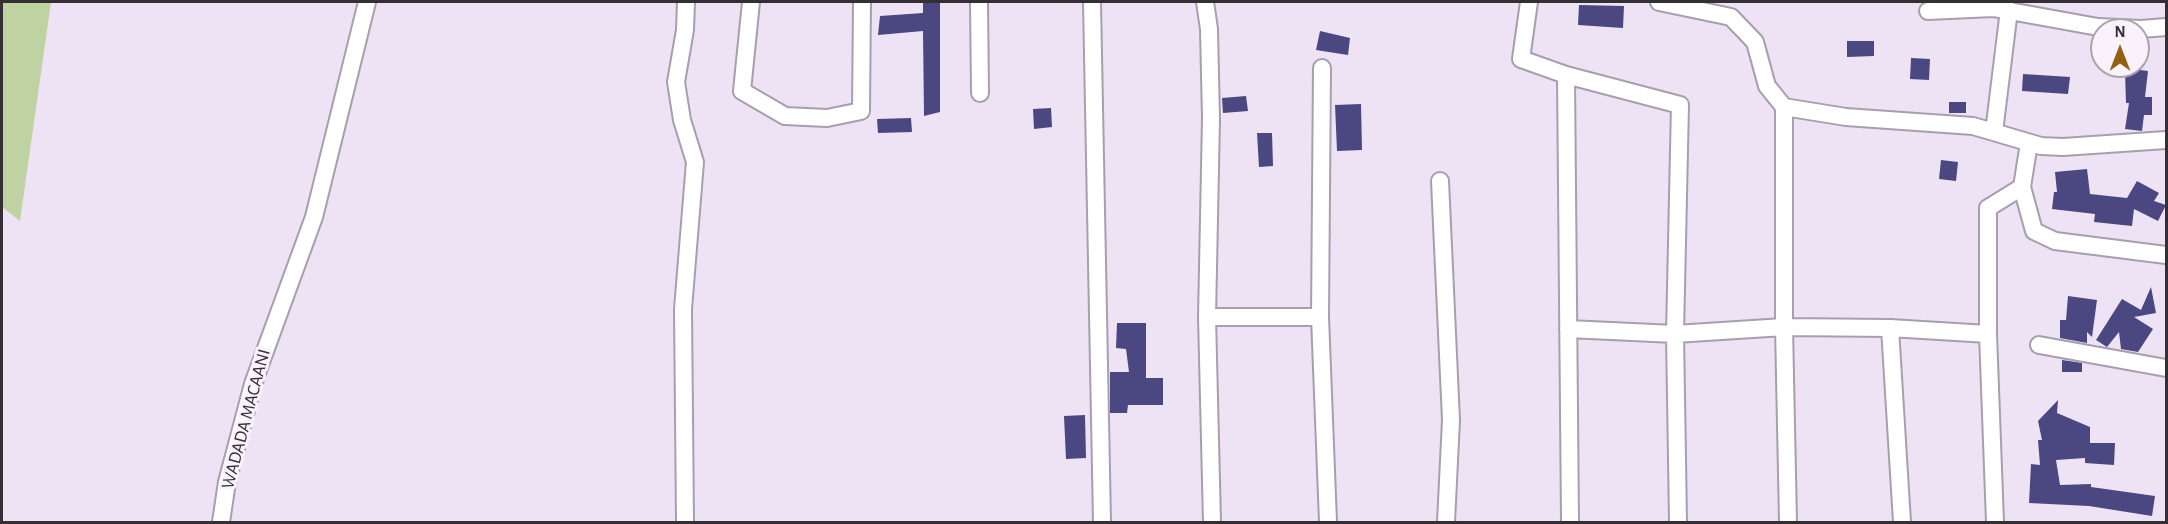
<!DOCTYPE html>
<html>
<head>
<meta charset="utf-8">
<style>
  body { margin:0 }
  #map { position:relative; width:2168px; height:524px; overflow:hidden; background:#eee3f5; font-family:"Alegreya Sans",sans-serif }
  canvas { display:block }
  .frame { position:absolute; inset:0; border:3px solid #332f35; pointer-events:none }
  .north { position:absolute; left:2090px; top:18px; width:60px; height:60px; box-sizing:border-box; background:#f9f2fd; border:2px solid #aaa4ad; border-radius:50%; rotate:0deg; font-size:16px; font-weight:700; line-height:24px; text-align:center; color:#332f35 }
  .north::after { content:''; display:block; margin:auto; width:21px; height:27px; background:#936012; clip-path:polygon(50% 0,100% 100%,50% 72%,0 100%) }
</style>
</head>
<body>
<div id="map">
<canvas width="2168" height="524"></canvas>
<div class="frame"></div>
<div class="north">N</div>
</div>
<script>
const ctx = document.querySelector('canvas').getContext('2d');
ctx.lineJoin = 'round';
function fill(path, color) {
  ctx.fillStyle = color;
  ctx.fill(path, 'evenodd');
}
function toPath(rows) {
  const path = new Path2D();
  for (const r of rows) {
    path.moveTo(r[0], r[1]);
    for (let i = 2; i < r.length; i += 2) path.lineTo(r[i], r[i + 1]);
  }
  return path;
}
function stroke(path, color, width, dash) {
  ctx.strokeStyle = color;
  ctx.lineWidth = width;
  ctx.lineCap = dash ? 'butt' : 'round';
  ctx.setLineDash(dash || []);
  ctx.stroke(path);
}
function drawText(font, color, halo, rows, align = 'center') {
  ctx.font = font + ' "Alegreya Sans",sans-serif';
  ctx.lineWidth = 6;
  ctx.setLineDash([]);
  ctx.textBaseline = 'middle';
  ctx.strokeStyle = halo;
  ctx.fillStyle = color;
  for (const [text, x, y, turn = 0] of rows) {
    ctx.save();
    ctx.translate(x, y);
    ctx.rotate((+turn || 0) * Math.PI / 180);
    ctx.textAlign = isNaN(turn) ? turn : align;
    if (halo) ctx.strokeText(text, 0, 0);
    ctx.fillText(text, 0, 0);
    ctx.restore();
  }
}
fill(toPath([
  [2,2,51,2,20,221,2,207]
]), '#bfd3a2');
fill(toPath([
  [923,2,940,2,940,112,924,116,923,31,878,35,880,16,923,13],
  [1579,5,1624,6,1623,28,1578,25],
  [1320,31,1350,38,1348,55,1316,50],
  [1847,41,1874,41,1874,56,1847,57],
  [1911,58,1930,59,1929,80,1910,79],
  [2133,69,2148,71,2145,97,2152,97,2152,115,2144,115,2142,131,2125,129,2129,103,2126,103,2125,71],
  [2023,74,2070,77,2068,94,2022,91],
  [1246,96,1248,111,1223,113,1222,98],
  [1949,102,1966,102,1966,113,1949,113],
  [1361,104,1362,150,1337,151,1335,105],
  [1051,108,1052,127,1034,129,1033,109],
  [911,118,912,132,878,133,877,119],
  [1257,133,1272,133,1273,166,1259,167],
  [1941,160,1958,162,1956,181,1939,179],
  [2087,169,2090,194,2127,198,2137,181,2159,193,2154,201,2166,205,2158,221,2134,209,2132,226,2094,222,2095,214,2052,209,2054,192,2057,192,2055,172],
  [2151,287,2156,313,2134,317,2153,329,2138,352,2121,349,2119,332,2107,347,2096,340,2122,299,2141,310],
  [2068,296,2097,300,2092,337,2087,332,2087,343,2060,338,2060,320,2066,320],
  [1117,323,1146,323,1146,378,1163,378,1163,405,1128,405,1127,413,1110,413,1110,372,1129,372,1126,349,1116,348],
  [2062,360,2082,363,2082,372,2062,372],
  [2058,400,2057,413,2090,427,2090,443,2115,443,2114,465,2085,463,2085,458,2056,460,2060,485,2091,484,2091,487,2155,496,2152,516,2089,506,2029,503,2031,464,2040,465,2038,440,2042,440,2038,421],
  [1085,415,1086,458,1066,459,1064,416]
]), '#4a4781');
const street = toPath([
  [751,2,742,91,785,116,827,118,861,111,862,2],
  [979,2,980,93],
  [1092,2,1102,522],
  [1205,2,1209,29,1211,119,1207,317,1212,522],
  [1529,2,1521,59,1566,75,1570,522],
  [1659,2,1731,17,1755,42,1767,86,1784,107,1846,117,1973,126,2041,146,2063,147,2166,140],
  [1928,11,1993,8,2098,27,2141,29,2166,27],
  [1322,68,1320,317,1328,522],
  [1566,75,1680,105,1675,334,1678,522],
  [1784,107,1784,327,1788,522],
  [1994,132,2009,10],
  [2029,143,2022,187,2034,231,2055,241,2166,255],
  [1440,181,1451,420,1446,522],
  [1207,317,1320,317],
  [1890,328,1902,522],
  [1568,329,1675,334,1784,327,1890,328,1988,334],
  [2039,345,2166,368],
  [221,522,227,482,253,384,314,217,367,2],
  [685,522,683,309,695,162,682,120,676,82,685,30,686,2],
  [1995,522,1988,334,1988,208,2022,187]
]);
stroke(street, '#a89eae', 20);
stroke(street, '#fff', 16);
drawText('18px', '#332f35', '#f9f2fd', [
  ["WADADA MACAANI",246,419,-75]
]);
</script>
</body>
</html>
